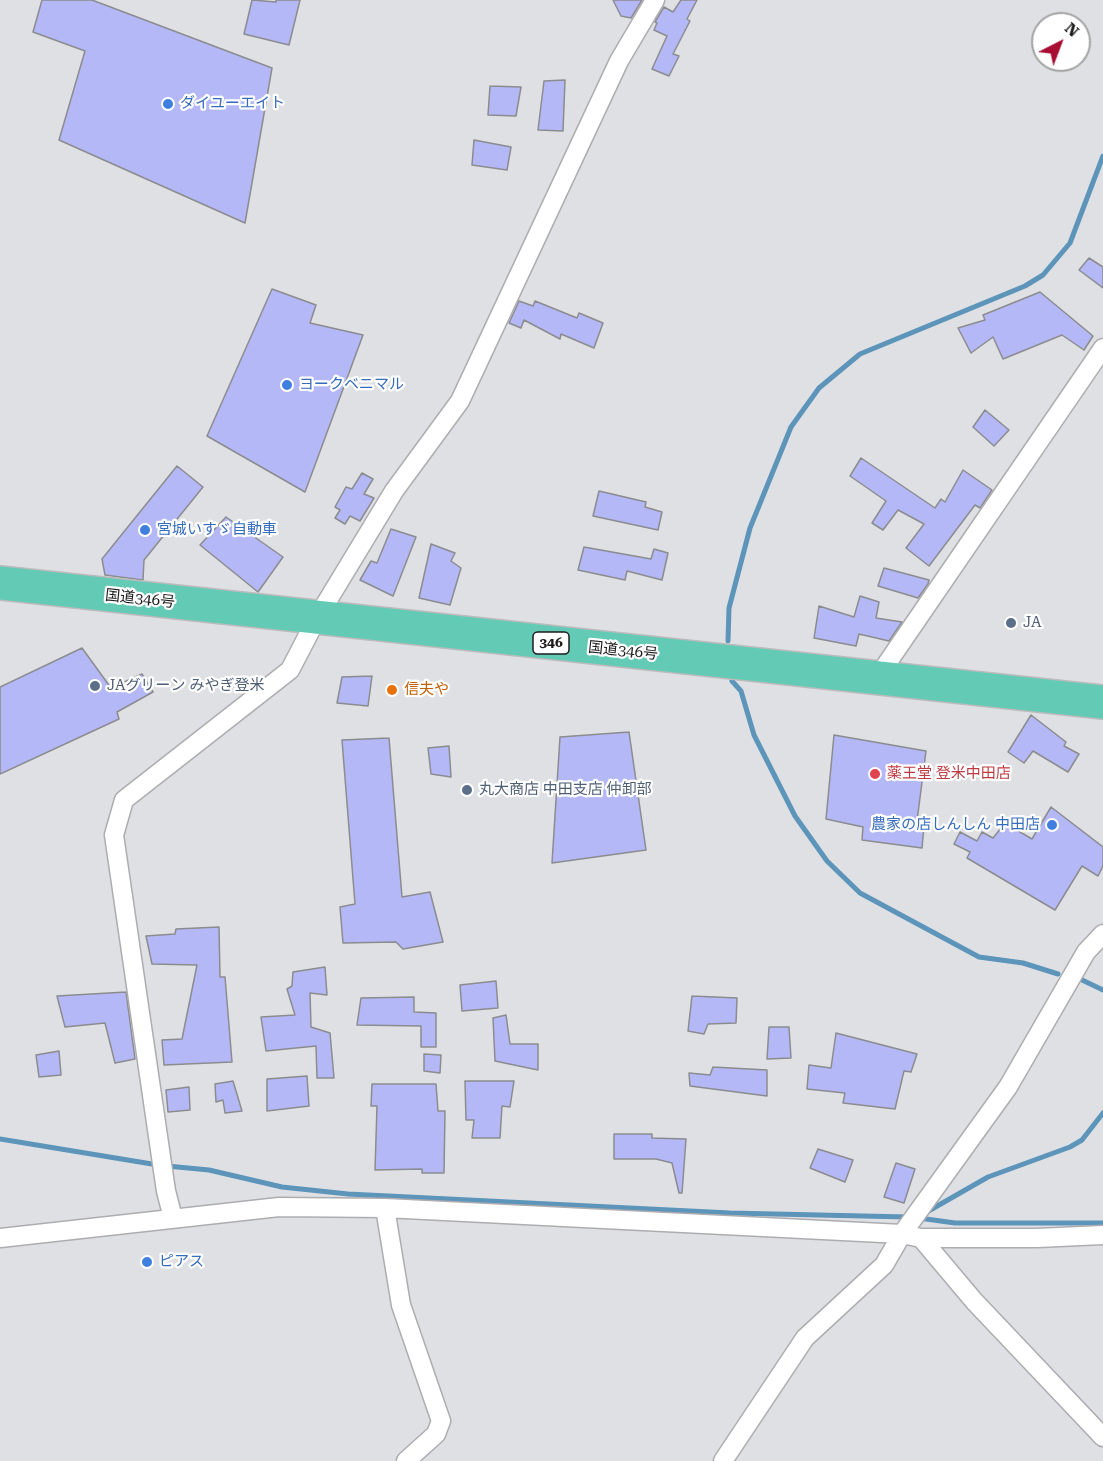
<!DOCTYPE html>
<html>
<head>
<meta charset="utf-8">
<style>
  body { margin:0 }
  #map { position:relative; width:1103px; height:1461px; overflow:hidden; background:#dfe0e3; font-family:"Roboto Serif",serif }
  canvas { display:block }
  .north { position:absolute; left:1031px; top:12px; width:60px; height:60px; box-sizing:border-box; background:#fff; border:2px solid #a4a4a5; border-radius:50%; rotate:42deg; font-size:16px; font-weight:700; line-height:24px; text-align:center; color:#1c1c1e }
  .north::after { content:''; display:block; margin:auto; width:21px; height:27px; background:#a70e31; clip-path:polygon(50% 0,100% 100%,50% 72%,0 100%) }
</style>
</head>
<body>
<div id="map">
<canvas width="1103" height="1461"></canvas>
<div class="north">N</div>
</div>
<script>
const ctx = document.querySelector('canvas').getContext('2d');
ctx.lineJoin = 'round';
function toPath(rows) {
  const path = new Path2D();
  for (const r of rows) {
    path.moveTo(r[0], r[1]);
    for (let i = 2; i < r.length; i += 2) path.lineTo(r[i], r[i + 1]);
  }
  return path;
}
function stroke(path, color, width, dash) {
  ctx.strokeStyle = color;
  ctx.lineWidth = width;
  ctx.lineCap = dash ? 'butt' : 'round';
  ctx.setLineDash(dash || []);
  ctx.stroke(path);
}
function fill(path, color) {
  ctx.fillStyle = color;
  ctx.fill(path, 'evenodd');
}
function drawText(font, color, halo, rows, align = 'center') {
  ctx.font = font + ' "Roboto Serif","Noto Sans JP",serif';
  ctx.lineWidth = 4.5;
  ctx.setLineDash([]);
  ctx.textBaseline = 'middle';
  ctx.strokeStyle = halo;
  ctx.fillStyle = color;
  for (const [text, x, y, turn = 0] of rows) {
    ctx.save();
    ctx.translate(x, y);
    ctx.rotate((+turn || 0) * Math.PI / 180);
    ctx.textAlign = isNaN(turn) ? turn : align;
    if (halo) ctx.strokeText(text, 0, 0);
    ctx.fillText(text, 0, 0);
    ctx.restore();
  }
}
stroke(toPath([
  [728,641,729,608,750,528,791,427,819,388,860,354,1025,286,1043,275,1070,243,1103,156],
  [732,681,741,691,754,735,795,816,827,861,860,893,979,957,1023,963,1058,974],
  [1080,979,1103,990],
  [0,1139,158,1165],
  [167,1166,209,1170,282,1187,348,1194,730,1213,908,1217],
  [925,1213,988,1177,1070,1147,1082,1140,1103,1113],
  [919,1218,955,1223,1103,1223]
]), '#5c94ba', 5);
const building = toPath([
  [42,0,92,0,272,68,245,223,59,140,85,51,33,32,42,0],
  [252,0,276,2,276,0,300,0,289,45,244,34,252,0],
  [613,0,642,0,631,18,621,16,613,0],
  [681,0,697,0,687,19,690,21,673,54,679,56,669,76,652,69,667,36,654,30,657,23,655,22,664,7,673,12,681,0],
  [565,80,563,131,538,130,544,81,565,80],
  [490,86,521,87,516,116,488,115,490,86],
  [474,140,511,147,507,170,472,165,474,140],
  [1089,258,1103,267,1103,288,1079,270,1089,258],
  [272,289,316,305,310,323,363,335,305,492,207,436,272,289],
  [1040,292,1093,336,1084,350,1062,335,1003,359,993,337,971,353,958,328,985,320,983,315,1040,292],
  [519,301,533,306,535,301,577,318,579,313,603,323,594,348,561,334,560,339,524,320,521,328,509,323,519,301],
  [985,410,1009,430,994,446,973,427,985,410],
  [861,458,935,508,941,499,945,502,963,470,992,490,980,508,975,505,929,566,906,548,924,524,898,510,883,530,872,523,886,501,850,476,861,458],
  [177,466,203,487,144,560,143,580,105,575,102,559,177,466],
  [362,473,373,479,364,494,374,498,360,521,350,516,345,524,335,518,340,510,335,507,346,487,352,489,362,473],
  [599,491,646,502,645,507,662,512,658,530,593,516,599,491],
  [226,517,283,557,258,592,200,545,226,517],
  [391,529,416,537,393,596,360,580,371,561,377,563,391,529],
  [431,544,455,553,451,561,461,568,450,605,419,598,431,544],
  [584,547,651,559,654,549,668,553,662,580,627,571,625,580,578,570,584,547],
  [884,568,929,580,928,584,918,598,878,586,884,568],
  [860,596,879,602,876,618,902,622,889,641,859,634,856,646,814,638,819,606,854,617,860,596],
  [82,648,111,688,142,674,153,692,117,712,119,719,0,774,0,687,82,648],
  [372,676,368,706,337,703,342,677,372,676],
  [1031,715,1066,742,1064,746,1079,754,1068,772,1033,751,1024,763,1008,752,1031,715],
  [629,732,646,850,552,863,560,737,629,732],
  [834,735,926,751,917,821,924,826,922,848,862,840,863,827,826,819,834,735],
  [389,738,402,897,430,892,443,942,403,949,396,942,343,943,340,907,355,904,342,740,389,738],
  [449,746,451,777,431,774,428,748,449,746],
  [1051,807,1103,847,1103,866,1098,876,1082,866,1055,910,967,858,970,852,954,844,960,832,977,841,982,832,993,838,1005,823,1032,839,1051,807],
  [219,927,220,977,225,977,232,1062,164,1065,162,1040,182,1039,197,965,152,964,146,936,175,934,176,929,219,927],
  [325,967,327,995,310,993,311,1027,330,1033,334,1078,317,1078,316,1046,266,1051,261,1017,295,1015,287,989,292,986,293,972,325,967],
  [496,981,498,1008,462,1011,460,985,496,981],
  [126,992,135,1059,115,1063,105,1023,65,1027,57,996,126,992],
  [692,996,737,998,736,1023,708,1024,704,1034,688,1031,692,996],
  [414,997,414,1012,436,1013,436,1047,421,1047,421,1026,357,1025,361,998,414,997],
  [506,1015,510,1044,538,1044,538,1070,495,1061,493,1018,506,1015],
  [769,1027,789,1027,791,1058,767,1059,769,1027],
  [836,1033,917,1054,911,1072,904,1071,895,1109,843,1103,845,1093,807,1089,809,1065,831,1068,836,1033],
  [59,1051,61,1075,39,1077,36,1055,59,1051],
  [424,1054,441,1055,440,1073,424,1071,424,1054],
  [713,1067,767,1070,767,1096,690,1086,689,1073,710,1075,713,1067],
  [307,1076,309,1106,267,1111,267,1079,307,1076],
  [233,1081,242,1111,225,1113,223,1100,216,1102,215,1084,233,1081],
  [465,1081,514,1081,510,1107,502,1106,500,1138,472,1138,474,1120,466,1120,465,1081],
  [372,1084,436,1084,438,1111,445,1111,444,1173,422,1173,422,1169,375,1170,377,1106,371,1106,372,1084],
  [189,1087,190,1110,168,1112,166,1090,189,1087],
  [614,1134,652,1134,652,1138,686,1139,682,1193,679,1193,672,1163,656,1159,614,1159,614,1134],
  [818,1149,853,1160,845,1182,810,1168,818,1149],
  [896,1163,915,1169,904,1203,884,1197,896,1163]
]);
fill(building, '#b5b8f6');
stroke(building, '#8b8c8f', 1.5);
const street = toPath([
  [877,678,1103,348],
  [385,1208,401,1305,441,1421,436,1434,406,1461],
  [173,1218,166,1191,114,835,124,800,290,670,317,618,394,491,460,401,619,61,655,0],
  [0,1238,279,1207,385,1208,902,1234,921,1238,1037,1238,1103,1235],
  [921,1238,974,1301,1103,1437],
  [723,1461,805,1338,884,1265,902,1234,1008,1087,1086,952,1103,934]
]);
const highway = toPath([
  [0,583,1103,702]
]);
stroke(street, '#adadb1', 21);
stroke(highway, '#bbbbbc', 36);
stroke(street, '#fff', 18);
stroke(highway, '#63cbb5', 33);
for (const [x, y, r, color] of [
  [168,104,6,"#3f7fe0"],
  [287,385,6,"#3f7fe0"],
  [145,530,6,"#3f7fe0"],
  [1011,623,6,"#5c6f8a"],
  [95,686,6,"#5c6f8a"],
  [392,690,6,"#e8710a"],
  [875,774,6,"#e0444e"],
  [467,790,6,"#5c6f8a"],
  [1052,825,6,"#3f7fe0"],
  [147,1262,6,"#3f7fe0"]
]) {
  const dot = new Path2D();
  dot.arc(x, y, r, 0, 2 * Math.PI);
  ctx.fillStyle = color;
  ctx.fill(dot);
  stroke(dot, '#fff', 2);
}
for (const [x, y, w] of [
  [551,643,36]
]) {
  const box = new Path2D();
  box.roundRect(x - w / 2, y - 11, w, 22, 4.5);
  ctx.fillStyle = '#fff';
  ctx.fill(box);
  stroke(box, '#1c1c1e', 1.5);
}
drawText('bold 14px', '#1c1c1e', null, [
  ["346",551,643]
]);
drawText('15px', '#366cbe', '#fff', [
  ["ダイユーエイト",180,104],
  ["ヨークベニマル",299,385],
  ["宮城いすゞ自動車",157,530],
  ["農家の店しんしん 中田店",1040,825,"right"],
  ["ピアス",159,1262]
], 'left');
drawText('15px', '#1c1c1e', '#fff', [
  ["国道346号",140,599,6],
  ["国道346号",623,651,6]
]);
drawText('15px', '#4e5e75', '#fff', [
  ["JA",1023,623],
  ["JAグリーン みやぎ登米",107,686],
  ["丸大商店 中田支店 仲卸部",479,790]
], 'left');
drawText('15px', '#c56008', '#fff', [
  ["信夫や",404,690]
], 'left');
drawText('15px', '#be3a42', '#fff', [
  ["薬王堂 登米中田店",887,774]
], 'left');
</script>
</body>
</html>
